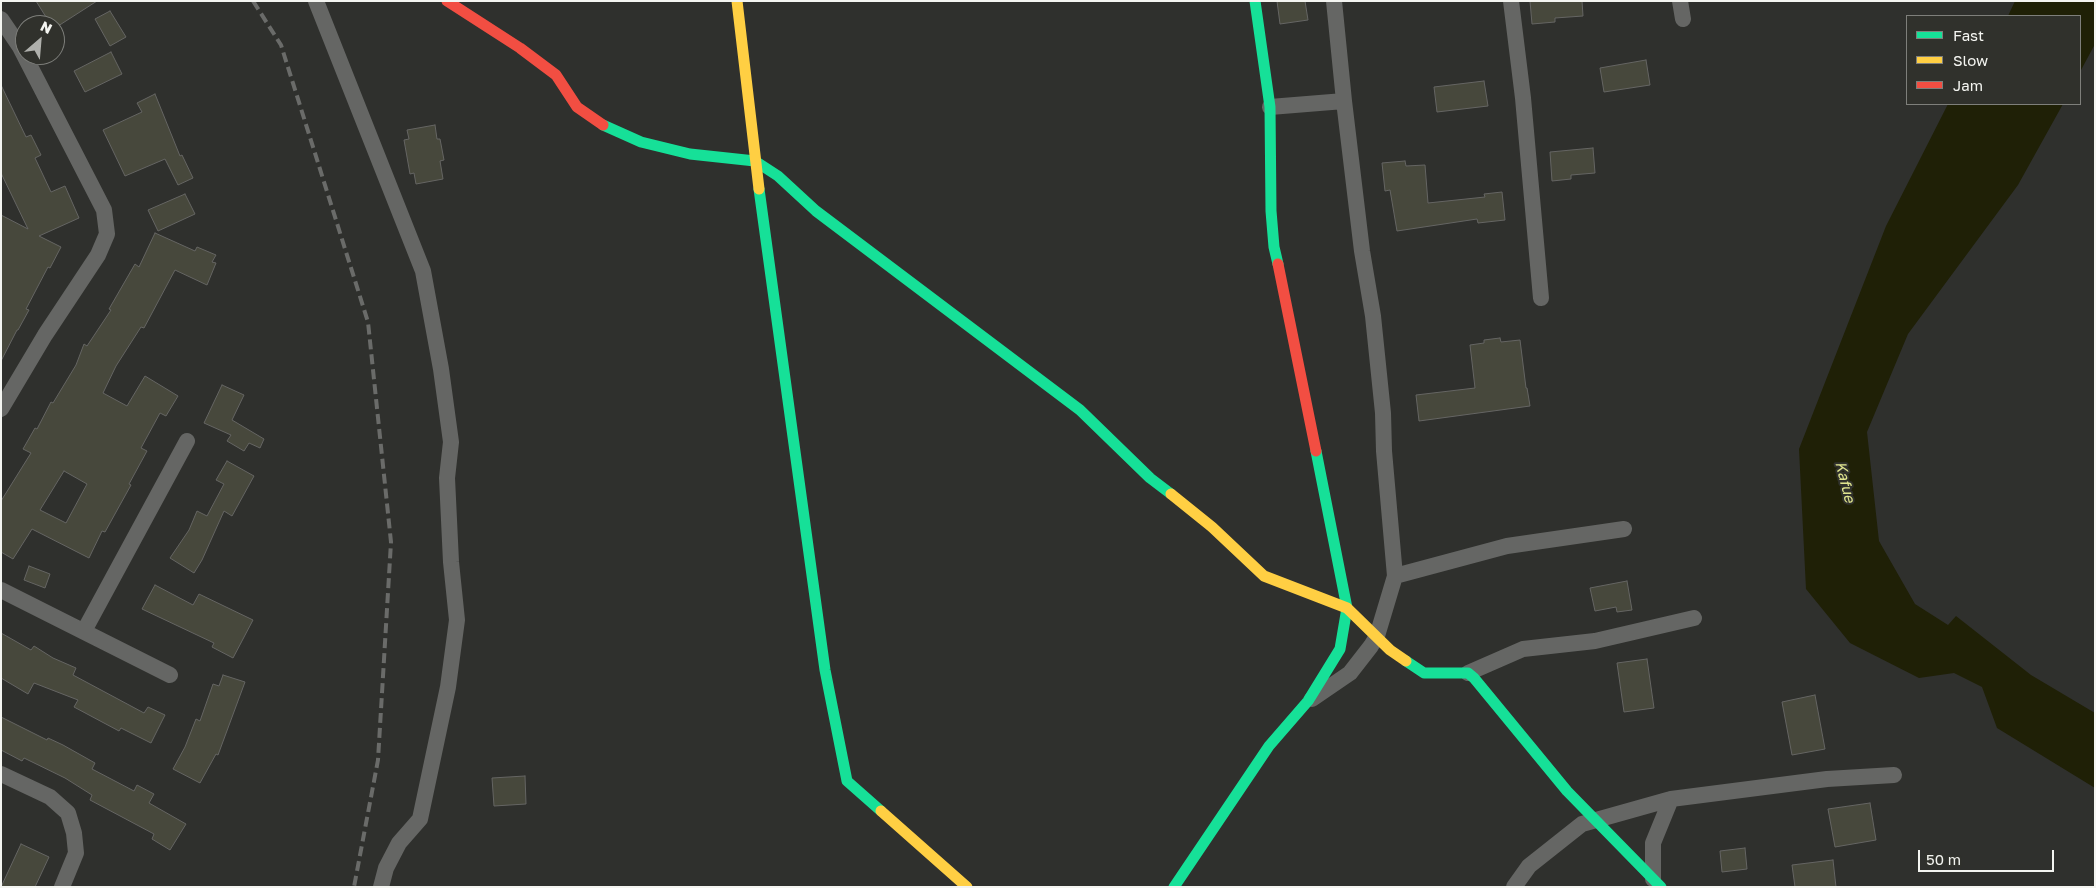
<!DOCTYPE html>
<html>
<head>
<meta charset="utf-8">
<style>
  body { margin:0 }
  #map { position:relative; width:2096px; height:888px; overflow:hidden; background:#2f302d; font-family:"Golos Text",sans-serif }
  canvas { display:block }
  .frame { position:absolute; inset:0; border:2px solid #f4f5f1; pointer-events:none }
  .legend { position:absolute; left:1906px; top:15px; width:175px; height:90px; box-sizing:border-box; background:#30312c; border:1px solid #7e7f7b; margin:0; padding:6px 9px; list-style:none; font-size:15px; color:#f4f5f1 }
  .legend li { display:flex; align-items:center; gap:10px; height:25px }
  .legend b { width:25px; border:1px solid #7e7f7b }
  .north { position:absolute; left:15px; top:15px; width:50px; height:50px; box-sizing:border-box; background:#30312c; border:1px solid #7e7f7b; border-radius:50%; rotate:27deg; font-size:14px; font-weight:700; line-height:20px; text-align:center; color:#f4f5f1 }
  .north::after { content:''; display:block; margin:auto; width:18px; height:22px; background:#afb0ac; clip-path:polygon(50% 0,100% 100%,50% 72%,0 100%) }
  .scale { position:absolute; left:1918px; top:850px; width:136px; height:22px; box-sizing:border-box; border:2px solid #f4f5f1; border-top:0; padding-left:6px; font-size:15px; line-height:18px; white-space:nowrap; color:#f4f5f1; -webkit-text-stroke:4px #30312c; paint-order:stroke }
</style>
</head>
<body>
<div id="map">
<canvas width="2096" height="888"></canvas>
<div class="frame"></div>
<ul class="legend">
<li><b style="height:6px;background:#16e098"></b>Fast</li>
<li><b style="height:6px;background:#ffcf43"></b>Slow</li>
<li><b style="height:6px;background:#f24e42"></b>Jam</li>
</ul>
<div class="north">N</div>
<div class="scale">50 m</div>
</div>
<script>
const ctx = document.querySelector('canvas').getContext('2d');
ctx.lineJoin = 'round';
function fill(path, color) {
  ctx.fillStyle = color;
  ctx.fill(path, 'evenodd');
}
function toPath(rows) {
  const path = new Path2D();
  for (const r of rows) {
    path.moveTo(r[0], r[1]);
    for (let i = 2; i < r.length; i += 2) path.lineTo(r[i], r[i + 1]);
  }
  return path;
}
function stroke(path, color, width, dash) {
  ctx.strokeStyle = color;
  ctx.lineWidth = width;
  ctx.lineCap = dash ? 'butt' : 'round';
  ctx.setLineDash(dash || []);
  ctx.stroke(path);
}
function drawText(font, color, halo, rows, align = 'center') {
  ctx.font = font + ' "Golos Text",sans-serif';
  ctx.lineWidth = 4;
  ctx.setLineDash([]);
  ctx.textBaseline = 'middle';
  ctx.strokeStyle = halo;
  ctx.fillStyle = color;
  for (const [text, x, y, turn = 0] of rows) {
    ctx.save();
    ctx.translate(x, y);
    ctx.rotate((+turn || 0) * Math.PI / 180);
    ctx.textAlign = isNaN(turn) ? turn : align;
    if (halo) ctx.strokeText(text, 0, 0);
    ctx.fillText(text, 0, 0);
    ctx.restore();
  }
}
fill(toPath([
  [2015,1,2095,1,2095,44,2080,72,2080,16,2008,16],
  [1948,104,2063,104,2018,185,1908,334,1867,432,1879,541,1915,604,1948,625,1956,616,2031,675,2095,713,2095,788,1997,728,1982,687,1954,673,1919,678,1850,643,1806,589,1799,449,1886,226]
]), '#1f2006');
const building = toPath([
  [36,1,97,1,55,28,55,25,51,25,36,1],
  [1277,1,1305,1,1308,20,1280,24,1277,1],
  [1530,1,1582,1,1583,16,1555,18,1555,22,1532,24,1530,1],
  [110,11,126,37,110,46,95,19,110,11],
  [111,52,122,74,85,92,74,71,111,52],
  [1646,60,1650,85,1604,92,1600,68,1646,60],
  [1484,81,1488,106,1437,112,1434,87,1484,81],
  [1,85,26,137,31,135,41,155,35,158,51,192,65,186,79,218,39,236,61,247,50,268,48,267,26,309,29,310,18,330,17,330,1,361,1,215,28,229,1,173,1,85],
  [155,94,180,156,182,155,193,178,178,185,165,159,125,176,103,130,142,112,137,103,155,94],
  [435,125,437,139,440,139,444,160,440,161,443,179,416,184,414,173,410,174,404,140,409,139,407,130,435,125],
  [1593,148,1595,173,1571,175,1571,179,1552,181,1550,152,1593,148],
  [1405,161,1406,166,1425,165,1428,203,1485,197,1484,194,1502,192,1505,220,1478,223,1477,219,1397,231,1390,190,1385,191,1382,163,1405,161],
  [185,194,195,214,158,231,148,210,185,194],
  [155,233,195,251,197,247,216,255,212,262,216,263,207,285,175,270,144,328,141,327,116,366,103,393,127,406,145,376,178,396,166,416,160,413,141,448,147,451,129,484,131,485,105,532,102,531,89,558,32,529,13,559,1,552,1,501,31,453,23,449,35,428,37,429,51,402,53,403,76,365,84,344,87,346,111,310,109,309,135,264,139,267,155,233],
  [64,471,87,484,66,523,40,510,64,471],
  [1500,338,1501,342,1520,340,1526,388,1527,388,1530,406,1419,421,1416,395,1475,388,1470,345,1484,343,1484,340,1500,338],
  [222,385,244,395,232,420,264,439,260,448,249,443,244,451,227,441,231,435,204,423,222,385],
  [227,461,254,476,232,516,224,511,202,560,194,573,170,558,189,530,197,511,207,516,224,484,216,480,227,461],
  [29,566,50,574,45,588,24,580,29,566],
  [1627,581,1632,610,1617,612,1616,607,1595,611,1590,588,1627,581],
  [155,585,193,605,199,594,253,620,233,658,212,647,214,643,142,609,155,585],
  [1,633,31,650,34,646,53,658,76,668,73,675,144,713,148,707,165,715,151,743,121,728,119,731,74,707,78,700,34,683,28,694,1,678,1,633],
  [1647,659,1654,708,1624,712,1617,663,1647,659],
  [223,675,245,682,218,755,216,754,200,783,173,769,185,747,196,719,200,721,213,684,219,686,223,675],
  [1815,695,1825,749,1792,755,1782,702,1815,695],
  [1,717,47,740,48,738,63,745,95,763,92,769,134,791,137,785,154,794,149,803,186,824,170,850,152,839,154,834,90,800,92,795,65,778,24,758,22,761,1,750,1,717],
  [525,776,526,804,494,806,492,778,525,776],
  [1870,803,1876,840,1835,847,1828,809,1870,803],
  [21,844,49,857,35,887,1,887,21,844],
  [1745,848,1747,869,1722,872,1720,851,1745,848],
  [1833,860,1836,887,1795,887,1792,865,1833,860]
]);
fill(building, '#47483c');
stroke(building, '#656563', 1);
stroke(toPath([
  [316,1,423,271,441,369,451,442,447,478,451,562,457,620,448,687,420,819,399,843,386,868,381,887],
  [1511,1,1523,98,1541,298],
  [1680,1,1683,19],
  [1,19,20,47,104,210,107,234,98,255,45,335,1,409],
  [1270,107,1344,101],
  [1395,576,1507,546,1624,529],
  [1,590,170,675],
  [84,631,187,441],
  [1468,673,1523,649,1595,641,1694,618],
  [1312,699,1350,673,1371,646,1377,636,1395,576,1384,451,1383,413,1373,316,1362,251,1344,101,1334,1],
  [1,774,50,797,68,813,74,833,76,853,62,887],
  [1653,879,1653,843,1671,799],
  [1514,887,1529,866,1582,824,1671,799,1827,779,1894,775]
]), '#656664', 16);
stroke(toPath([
  [1255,1,1270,107,1271,211,1274,247,1278,264],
  [603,125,641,142,690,154,755,161,778,176,816,211,1080,410,1150,478,1171,494],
  [759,189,825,670,847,781,881,811],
  [1406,661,1424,673,1468,673,1474,678,1567,791,1661,887],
  [1174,887,1269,746,1308,701,1340,649,1347,608,1316,451]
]), '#16e098', 11);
stroke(toPath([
  [737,1,759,189],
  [1171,494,1212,527,1264,576,1347,608,1390,650,1406,661],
  [881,811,967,887]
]), '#ffcf43', 11);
stroke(toPath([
  [447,1,520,48,556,75,577,107,603,125],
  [1278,264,1316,451]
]), '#f24e42', 11);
stroke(toPath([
  [253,1,281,45,368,322,391,542,378,760,354,887]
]), '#6a6b69', 4, [10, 5]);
drawText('italic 15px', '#e0e58f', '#30312c', [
  ["Kafue",1845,482,76]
]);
</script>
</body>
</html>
